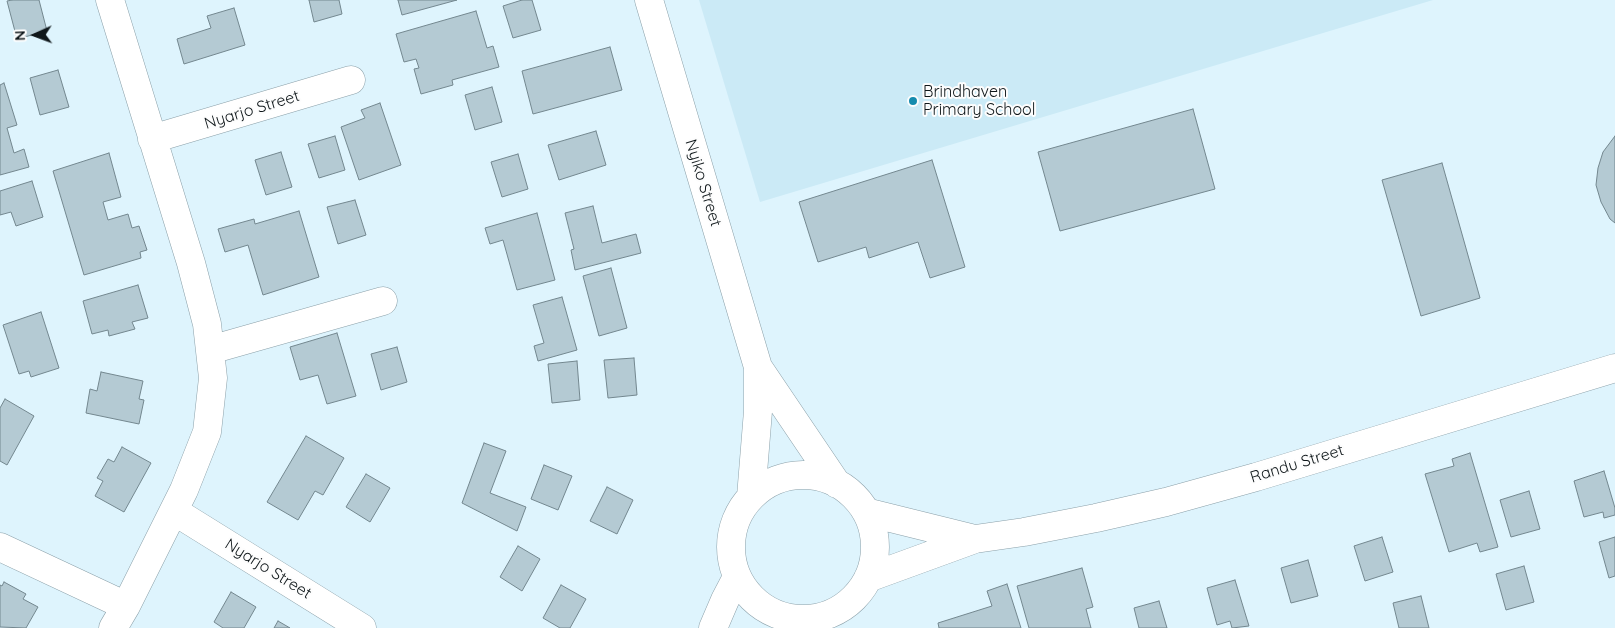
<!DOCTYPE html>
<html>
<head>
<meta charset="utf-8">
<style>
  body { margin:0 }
  #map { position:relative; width:1615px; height:628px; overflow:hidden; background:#def4fd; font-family:Quicksand,sans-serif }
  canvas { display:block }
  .north { position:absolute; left:10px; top:10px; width:50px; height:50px; -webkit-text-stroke:4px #fdfdfd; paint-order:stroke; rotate:268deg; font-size:14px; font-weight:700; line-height:20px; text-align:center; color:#0f171a }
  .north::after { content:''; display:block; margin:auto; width:18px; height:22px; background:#0f171a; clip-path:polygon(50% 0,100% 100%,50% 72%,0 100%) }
</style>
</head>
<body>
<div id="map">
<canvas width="1615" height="628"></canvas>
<div class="north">N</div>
</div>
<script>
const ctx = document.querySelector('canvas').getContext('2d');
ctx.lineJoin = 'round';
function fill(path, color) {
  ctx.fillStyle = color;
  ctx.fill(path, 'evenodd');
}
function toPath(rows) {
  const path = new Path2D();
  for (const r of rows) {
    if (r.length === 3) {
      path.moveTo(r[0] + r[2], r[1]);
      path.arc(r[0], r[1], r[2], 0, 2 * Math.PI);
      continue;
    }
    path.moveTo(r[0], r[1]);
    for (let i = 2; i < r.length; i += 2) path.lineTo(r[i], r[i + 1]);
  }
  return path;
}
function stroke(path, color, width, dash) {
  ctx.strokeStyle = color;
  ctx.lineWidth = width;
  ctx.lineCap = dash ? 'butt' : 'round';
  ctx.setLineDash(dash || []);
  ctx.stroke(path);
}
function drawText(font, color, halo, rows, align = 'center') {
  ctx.font = font + ' Quicksand,sans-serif';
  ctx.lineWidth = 4;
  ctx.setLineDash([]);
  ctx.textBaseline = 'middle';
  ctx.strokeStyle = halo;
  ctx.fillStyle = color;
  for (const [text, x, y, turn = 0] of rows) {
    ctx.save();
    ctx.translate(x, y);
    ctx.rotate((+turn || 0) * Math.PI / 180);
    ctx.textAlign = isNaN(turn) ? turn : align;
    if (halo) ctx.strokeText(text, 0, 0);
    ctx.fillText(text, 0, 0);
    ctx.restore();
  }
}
fill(toPath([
  [699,0,1433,0,760,202]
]), '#cbeaf6');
const building = toPath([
  [12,0,39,0,47,31,17,39,7,1,12,0],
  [309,0,339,0,342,14,314,22,309,0],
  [398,0,457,0,402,15,398,0],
  [522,0,532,0,541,30,513,38,503,6,522,0],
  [234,8,245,45,184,64,177,39,211,28,207,16,234,8],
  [476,11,487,48,493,46,499,67,452,80,453,85,421,94,414,69,419,68,416,59,404,62,396,34,476,11],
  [610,47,622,90,533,114,522,71,610,47],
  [58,70,69,107,40,115,30,78,58,70],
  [4,83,17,125,7,128,14,153,24,149,29,167,0,175,0,85,4,83],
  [492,87,502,122,475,130,465,95,492,87],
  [380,103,401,165,359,180,341,127,365,118,361,110,380,103],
  [1193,109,1215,189,1060,231,1038,152,1193,109],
  [596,131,606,165,559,180,548,145,596,131],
  [335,136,345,170,319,178,308,144,335,136],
  [1615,136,1615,223,1610,219,1601,202,1596,185,1598,168,1603,152,1615,136],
  [281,152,292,187,266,195,255,160,281,152],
  [109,153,121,197,103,202,108,220,128,214,132,228,139,226,147,250,140,252,141,258,84,275,53,171,109,153],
  [518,154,528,189,502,197,491,162,518,154],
  [932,160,965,267,930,278,918,242,869,258,866,247,818,262,799,202,932,160],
  [1442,163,1480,298,1421,316,1382,180,1442,163],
  [32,181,43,217,16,226,11,212,0,215,0,191,32,181],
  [355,200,366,235,338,244,327,207,355,200],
  [593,206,602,243,636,234,641,253,575,270,571,250,574,249,565,213,593,206],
  [299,211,319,277,263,295,248,245,225,252,218,229,254,219,255,224,299,211],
  [537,213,555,280,517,290,503,240,490,244,485,228,537,213],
  [611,268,627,328,599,336,583,276,611,268],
  [138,285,148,318,132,322,135,329,109,336,108,330,92,334,83,301,138,285],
  [562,297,577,350,538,361,534,346,544,343,533,305,562,297],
  [41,312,59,368,31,377,29,371,19,374,3,325,41,312],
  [337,333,356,396,327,404,318,375,300,380,290,347,337,333],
  [397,347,407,382,381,390,371,354,397,347],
  [634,358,637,395,608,398,604,360,634,358],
  [577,361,580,400,552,403,548,364,577,361],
  [101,372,143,381,139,399,144,400,139,424,86,413,90,389,97,391,101,372],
  [5,399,34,416,7,465,0,461,0,408,5,399],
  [306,436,344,458,323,495,315,491,298,520,267,502,306,436],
  [484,443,506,451,490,493,526,507,517,531,462,503,484,443],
  [122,447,151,463,124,512,95,496,103,481,97,478,108,459,114,462,122,447],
  [1470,453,1498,547,1480,552,1477,543,1449,552,1425,474,1454,466,1452,459,1470,453],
  [544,465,572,476,558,510,531,499,544,465],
  [1604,471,1615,508,1615,515,1604,518,1603,512,1584,517,1574,481,1604,471],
  [366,474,390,488,370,522,346,507,366,474],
  [607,487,633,500,617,534,590,521,607,487],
  [1529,491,1540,529,1511,537,1500,500,1529,491],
  [1382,537,1393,572,1365,581,1354,546,1382,537],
  [1615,537,1615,576,1609,578,1599,542,1615,537],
  [518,546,540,559,522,591,500,577,518,546],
  [1308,560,1318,596,1291,603,1281,568,1308,560],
  [1524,566,1534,602,1506,610,1496,574,1524,566],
  [1082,568,1093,607,1086,609,1091,628,1029,628,1017,586,1082,568],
  [1235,580,1249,626,1232,628,1230,621,1217,625,1207,588,1235,580],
  [4,582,26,594,23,599,38,607,26,628,0,627,0,585,2,586,4,582],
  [1007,584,1021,628,939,628,938,623,992,606,987,591,1007,584],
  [561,585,586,599,570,628,560,628,543,618,561,585],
  [231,592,256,607,244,628,223,628,214,622,231,592],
  [1421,596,1429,628,1399,628,1393,603,1421,596],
  [1159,601,1167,628,1139,628,1134,608,1159,601],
  [278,621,290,628,274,628,278,621]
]);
fill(building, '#b4cad3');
stroke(building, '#73878f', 1);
const street = toPath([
  [110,0,191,263,207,324,213,378,207,432,184,490,126,606,113,628],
  [649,0,758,367,837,484],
  [152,139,351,80],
  [210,350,383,301],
  [803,547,72],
  [751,497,758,411,758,367],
  [174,511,362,628],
  [866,512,975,539],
  [0,547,126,606],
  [868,578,975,539,1024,532,1096,518,1166,502,1256,477,1615,368],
  [713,628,725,600,737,577]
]);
stroke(street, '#8ba0a9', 29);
stroke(street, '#fff', 28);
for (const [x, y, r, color] of [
  [913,101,5,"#158bae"]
]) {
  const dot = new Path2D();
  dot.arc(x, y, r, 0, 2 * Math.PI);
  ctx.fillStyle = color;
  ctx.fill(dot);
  stroke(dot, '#fdfdfd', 2);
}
drawText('16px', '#0f171a', '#fdfdfd', [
  ["Brindhaven",923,92],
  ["Primary School",923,110]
], 'left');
drawText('16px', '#0f171a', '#fdfdfd', [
  ["Nyarjo Street",252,110,-17],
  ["Nyiko Street",703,183,73],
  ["Randu Street",1297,464,-17],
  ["Nyarjo Street",268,569,32]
]);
</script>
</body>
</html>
